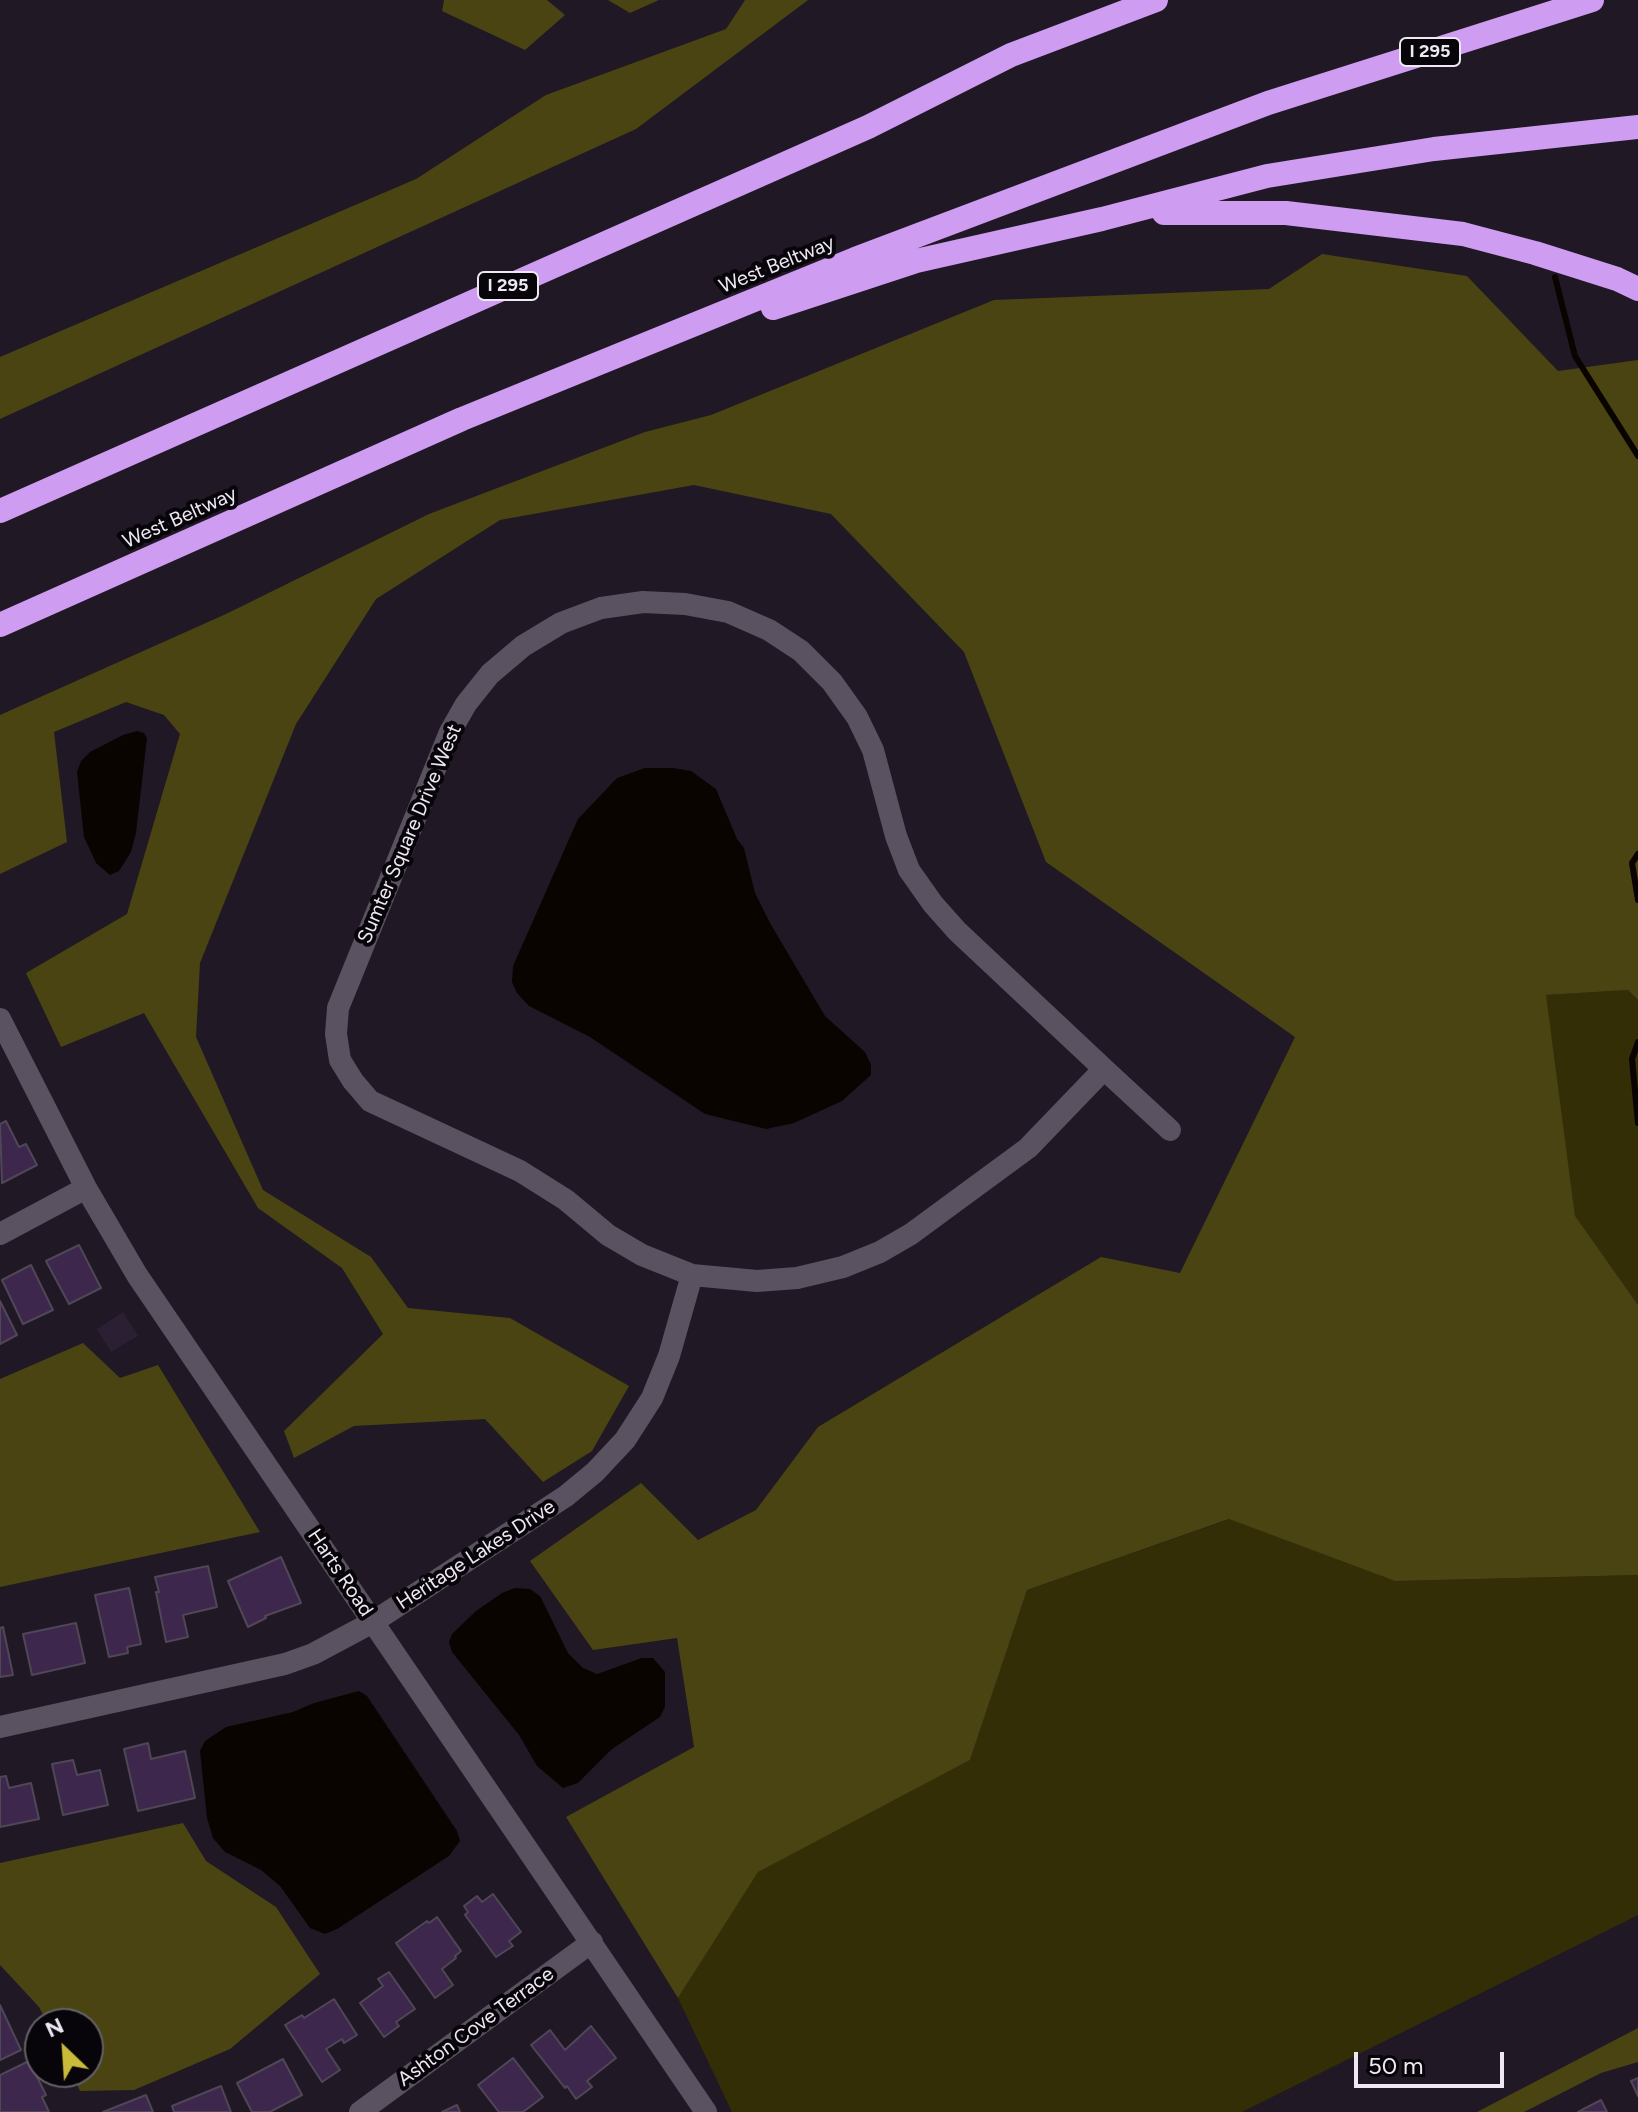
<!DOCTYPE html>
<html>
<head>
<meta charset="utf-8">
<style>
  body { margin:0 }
  #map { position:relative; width:1638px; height:2112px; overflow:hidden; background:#201825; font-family:Figtree,sans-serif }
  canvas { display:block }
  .north { position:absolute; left:24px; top:2008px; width:80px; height:80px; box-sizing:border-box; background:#08050a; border:2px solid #646067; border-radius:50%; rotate:335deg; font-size:22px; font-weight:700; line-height:32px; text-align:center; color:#eee8f2 }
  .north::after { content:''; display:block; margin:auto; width:28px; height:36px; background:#c9ba3a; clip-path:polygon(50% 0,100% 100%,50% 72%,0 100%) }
  .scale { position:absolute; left:1354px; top:2052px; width:150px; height:36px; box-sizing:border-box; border:4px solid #eee8f2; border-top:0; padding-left:10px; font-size:24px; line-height:28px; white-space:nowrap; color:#eee8f2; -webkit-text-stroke:6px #08050a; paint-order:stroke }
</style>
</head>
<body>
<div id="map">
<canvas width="1638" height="2112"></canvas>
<div class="north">N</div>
<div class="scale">50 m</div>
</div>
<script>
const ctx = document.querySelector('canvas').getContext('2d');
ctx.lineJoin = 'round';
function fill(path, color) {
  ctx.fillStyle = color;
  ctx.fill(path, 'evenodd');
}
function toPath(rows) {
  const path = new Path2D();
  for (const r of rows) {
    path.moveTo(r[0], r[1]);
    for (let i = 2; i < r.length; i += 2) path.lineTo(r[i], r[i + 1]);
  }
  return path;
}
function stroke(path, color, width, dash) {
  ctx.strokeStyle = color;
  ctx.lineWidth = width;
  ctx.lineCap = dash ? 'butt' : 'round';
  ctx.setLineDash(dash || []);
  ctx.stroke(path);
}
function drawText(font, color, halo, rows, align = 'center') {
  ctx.font = font + ' Figtree,sans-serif';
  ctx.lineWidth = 8;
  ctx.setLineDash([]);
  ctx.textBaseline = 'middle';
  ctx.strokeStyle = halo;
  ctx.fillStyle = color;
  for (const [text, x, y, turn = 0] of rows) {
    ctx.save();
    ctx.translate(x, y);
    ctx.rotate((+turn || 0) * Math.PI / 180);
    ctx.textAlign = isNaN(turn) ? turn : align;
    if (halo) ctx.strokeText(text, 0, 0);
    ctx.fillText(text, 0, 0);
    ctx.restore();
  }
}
fill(toPath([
  [123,1312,138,1336,111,1352,97,1329]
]), '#2b2033');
fill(toPath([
  [1628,990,1638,1000,1638,1305,1575,1217,1545,995],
  [1230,1519,1395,1581,1638,1575,1638,1915,1242,2112,732,2112,678,1998,757,1872,970,1760,1027,1590]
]), '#332e05');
fill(toPath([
  [444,0,547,0,565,15,525,50,442,11],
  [608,0,659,0,630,13],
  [745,0,808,0,636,129,0,419,0,357,416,179,546,95,726,29],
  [1322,254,1467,276,1558,371,1638,360,1638,1000,1628,990,1546,995,1575,1216,1638,1305,1638,1575,1395,1581,1229,1519,1027,1590,970,1760,758,1872,678,1998,566,1817,694,1747,677,1638,593,1650,530,1561,641,1483,698,1540,756,1510,818,1427,1101,1257,1180,1273,1295,1037,1046,862,964,652,831,514,694,485,500,520,376,599,296,724,200,963,196,1037,263,1190,371,1257,408,1308,510,1318,629,1386,592,1451,543,1482,485,1419,354,1426,294,1458,284,1431,383,1334,342,1268,258,1208,144,1013,61,1047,26,973,127,914,180,734,164,715,126,702,54,732,67,842,0,874,0,715,226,614,429,514,645,432,711,415,994,300,1269,289],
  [83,1343,120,1378,158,1365,260,1532,0,1587,0,1379],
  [183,1823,206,1861,276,1907,320,1974,230,2049,134,2090,80,2091,71,2072,88,2072,88,2024,48,2024,39,2007,0,1965,0,1863],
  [1638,2028,1638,2062,1601,2073,1524,2112,1477,2112]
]), '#4a4412');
fill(toPath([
  [137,731,144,733,147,738,136,833,131,852,119,871,110,875,96,863,84,837,77,772,81,761,90,752,123,735],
  [645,768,673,768,691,771,716,789,737,839,744,848,755,893,770,923,825,1016,865,1052,871,1065,871,1075,842,1101,794,1123,766,1129,705,1114,590,1037,529,1006,517,993,512,982,513,966,578,819,617,778],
  [515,1588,530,1589,540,1596,568,1653,583,1668,597,1674,642,1658,653,1658,665,1672,665,1707,660,1717,612,1749,578,1783,563,1788,537,1766,519,1735,452,1652,449,1642,452,1634,476,1611,502,1593],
  [359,1691,367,1696,457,1831,460,1841,449,1856,337,1929,325,1934,310,1928,280,1886,261,1870,225,1852,213,1838,207,1818,200,1751,205,1741,226,1727,293,1712,314,1703]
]), '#090400');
stroke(toPath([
  [1555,277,1575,356,1638,456],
  [1638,854,1632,863,1638,900],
  [1638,1042,1632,1059,1638,1123]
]), '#090400', 6);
const building = toPath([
  [6,1121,19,1147,26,1144,37,1165,2,1183,0,1124,6,1121],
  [79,1245,101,1288,69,1304,46,1261,79,1245],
  [31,1265,53,1310,23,1324,2,1280,31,1265],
  [0,1301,17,1335,0,1344,0,1301],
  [281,1557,301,1603,265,1616,266,1618,248,1627,228,1581,281,1557],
  [208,1566,217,1607,183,1615,188,1637,166,1642,156,1592,159,1592,155,1577,208,1566],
  [129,1588,141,1644,127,1647,128,1653,109,1657,95,1595,129,1588],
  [76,1623,85,1663,32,1675,23,1634,76,1623],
  [3,1627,13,1675,0,1677,0,1628,3,1627],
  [148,1743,151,1759,185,1751,195,1798,138,1811,124,1749,148,1743],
  [73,1760,77,1775,100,1770,108,1805,63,1815,52,1764,73,1760],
  [6,1776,9,1788,31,1783,39,1819,0,1827,0,1777,6,1776],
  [493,1894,521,1932,509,1941,513,1946,496,1957,465,1915,468,1912,464,1906,477,1896,482,1902,493,1894],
  [437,1917,461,1951,455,1956,456,1958,442,1969,453,1985,435,1998,396,1943,427,1921,429,1923,437,1917],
  [389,1972,415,2009,396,2022,399,2026,384,2037,360,2003,383,1986,378,1979,389,1972],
  [334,1999,357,2035,344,2043,342,2039,326,2049,340,2070,322,2082,285,2025,302,2015,304,2018,334,1999],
  [0,2005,21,2050,0,2060,0,2005],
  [591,2026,616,2058,587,2081,592,2087,576,2099,567,2086,565,2088,531,2045,550,2030,565,2050,591,2026],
  [513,2058,543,2097,523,2112,499,2112,478,2085,513,2058],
  [283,2059,302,2095,270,2112,252,2112,237,2083,283,2059],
  [29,2061,46,2095,42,2097,49,2112,0,2112,0,2075,29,2061],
  [1638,2078,1638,2096,1631,2081,1638,2078],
  [221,2086,231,2112,174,2112,172,2106,221,2086],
  [146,2095,153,2112,103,2112,146,2095],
  [1601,2100,1607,2112,1578,2112,1601,2100],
  [457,2105,460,2112,442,2112,457,2105]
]);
fill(building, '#3d274c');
stroke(building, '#4f4756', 2);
stroke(toPath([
  [643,602,685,604,728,612,769,630,801,651,832,682,857,717,873,750,896,836,909,870,933,904,957,931,1104,1069,1028,1148,911,1234,880,1252,843,1267,797,1278,757,1281,692,1275,642,1255,608,1235,566,1200,520,1171,370,1101,353,1081,340,1060,336,1034,338,1008,450,732,466,704,490,674,523,646,561,623,601,608,643,602],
  [0,1019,86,1188,137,1275,706,2112],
  [1104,1069,1170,1130],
  [0,1234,86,1188],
  [0,1727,285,1664,313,1654,373,1622,566,1496,595,1472,625,1440,652,1398,669,1356,692,1275],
  [360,2112,592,1942]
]), '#5a5161', 22);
stroke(toPath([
  [1164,213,1286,213,1463,234,1535,253,1617,279,1638,289],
  [773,308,916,261,1102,219,1267,176,1434,149,1638,127],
  [0,511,868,127,1011,55,1156,0],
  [0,625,462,419,855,259,1268,103,1592,0]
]), '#ce9cf1', 24);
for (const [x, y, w] of [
  [1430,52,60],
  [508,286,60]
]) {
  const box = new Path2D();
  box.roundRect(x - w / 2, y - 14, w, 28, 6);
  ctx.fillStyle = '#08050a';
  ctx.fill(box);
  stroke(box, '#eee8f2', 2);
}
drawText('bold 18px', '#eee8f2', null, [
  ["I 295",1430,52],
  ["I 295",508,286]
]);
drawText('20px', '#eee8f2', '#08050a', [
  ["West Beltway",777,265,-22],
  ["West Beltway",180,518,-24],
  ["Sumter Square Drive West",410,834,-67],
  ["Heritage Lakes Drive",476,1555,-33],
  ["Harts Road",340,1573,56],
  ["Ashton Cove Terrace",476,2027,-36]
]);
</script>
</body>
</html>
